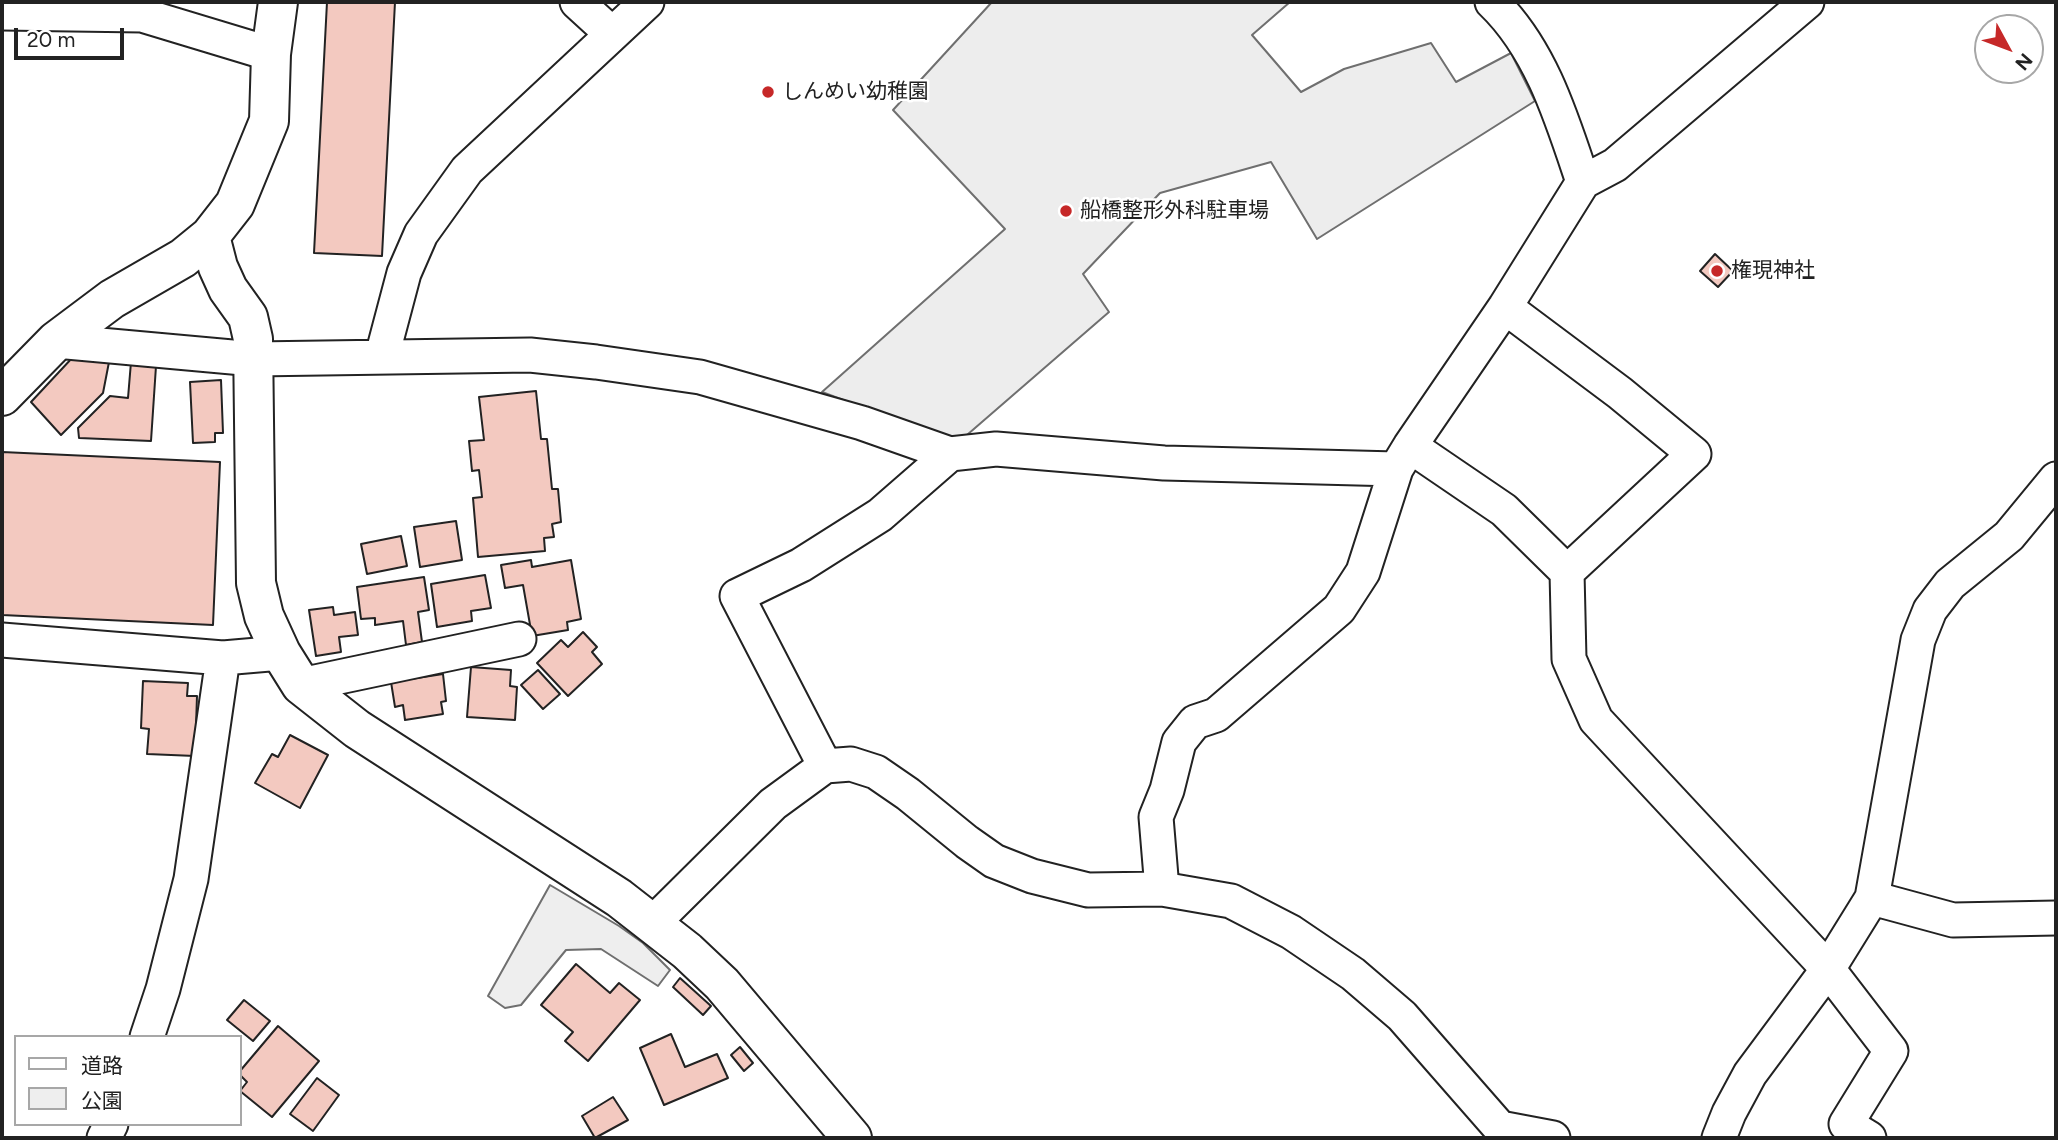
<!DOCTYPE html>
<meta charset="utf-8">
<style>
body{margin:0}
#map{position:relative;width:2058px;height:1140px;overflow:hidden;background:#fff;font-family:Figtree,"Noto Sans JP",sans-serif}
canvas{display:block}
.frame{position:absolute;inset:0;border:4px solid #222;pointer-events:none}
.legend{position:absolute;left:14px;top:1035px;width:228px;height:91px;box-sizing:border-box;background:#fff;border:2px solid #a7a7a7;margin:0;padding:9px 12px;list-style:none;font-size:21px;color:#222}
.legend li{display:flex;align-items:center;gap:14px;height:35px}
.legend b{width:35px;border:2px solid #a7a7a7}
.north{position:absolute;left:1974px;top:14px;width:70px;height:70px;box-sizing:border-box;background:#fff;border:2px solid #a7a7a7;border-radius:50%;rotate:131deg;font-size:19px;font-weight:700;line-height:28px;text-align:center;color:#222}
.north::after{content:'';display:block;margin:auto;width:24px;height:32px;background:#c62828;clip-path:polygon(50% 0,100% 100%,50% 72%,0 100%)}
.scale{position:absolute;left:14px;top:28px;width:110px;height:32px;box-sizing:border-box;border:4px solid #222;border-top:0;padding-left:9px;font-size:21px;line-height:24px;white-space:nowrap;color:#222;-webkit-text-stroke:5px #fff;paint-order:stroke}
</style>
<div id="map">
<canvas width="2058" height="1140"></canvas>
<div class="frame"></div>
<ul class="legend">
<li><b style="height:9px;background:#fff"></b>道路</li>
<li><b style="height:19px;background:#eee"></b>公園</li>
</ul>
<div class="north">N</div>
<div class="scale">20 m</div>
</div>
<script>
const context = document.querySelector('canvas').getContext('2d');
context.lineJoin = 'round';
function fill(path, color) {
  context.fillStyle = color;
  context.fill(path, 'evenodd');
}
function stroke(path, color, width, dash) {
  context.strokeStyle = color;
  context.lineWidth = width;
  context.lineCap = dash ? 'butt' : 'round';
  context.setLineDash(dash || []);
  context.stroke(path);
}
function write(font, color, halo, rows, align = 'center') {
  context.font = font + ' Figtree,"Noto Sans JP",sans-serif';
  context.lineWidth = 5;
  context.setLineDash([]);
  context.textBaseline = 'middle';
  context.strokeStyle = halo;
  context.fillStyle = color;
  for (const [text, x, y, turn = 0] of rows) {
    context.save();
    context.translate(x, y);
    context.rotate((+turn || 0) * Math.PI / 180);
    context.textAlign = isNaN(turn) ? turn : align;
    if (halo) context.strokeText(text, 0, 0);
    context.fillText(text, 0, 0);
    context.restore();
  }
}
const green = new Path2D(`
 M550 885 619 926 643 943 670 970 658 986 601 949 566 950 521 1005 505 1008 488 996Z`);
const parking = new Path2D(`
 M992 2H1290L1252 35 1301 92 1344 69 1431 43 1456 82 1511 53 1535 101 1317 239 1271 162 1160 193 1083 274 1109 312 960 441 934 434 822 392 1005 229 893 110Z`);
const building = new Path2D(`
 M327 2H395L382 256 314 253Z
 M1715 254 1733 271 1718 287 1700 271Z
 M73 357 109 362 103 393 61 435 31 402Z
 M131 362 156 366 151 441 79 438 78 428 110 396 128 398Z
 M221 380 223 433H215V442L193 443 190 382Z
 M536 391 541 439H547L552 489H558L561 522 552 524 554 537 544 538 545 551 478 557 473 498 482 497 479 470 472 471 469 441 484 440 479 397Z
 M2 452 220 462 213 625 2 615Z
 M456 521 462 560 420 567 414 527Z
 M401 536 407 566 367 574 361 544Z
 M531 560 532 567 571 560 581 619 567 622 568 630 532 636 523 585 505 588 501 565Z
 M485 575 491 608 471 611 472 621 437 627 431 584Z
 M424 577 429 610 418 612 422 642 406 645 403 621 375 625V618L361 619 357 587Z
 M333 607 334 615 355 612 358 635 339 637 341 652 316 656 309 610Z
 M583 632 597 647 592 652 602 664 568 696 537 663 561 640 568 647Z
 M471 667 511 670 510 686 517 687 515 720 467 717Z
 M538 670 560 694 543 709 521 685Z
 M443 674 446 701 441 702 443 714 405 720 403 705 395 707 391 682Z
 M143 681 188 683 187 696H197L195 756 147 754 149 729 141 728Z
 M290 735 328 755 300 808 255 783 272 754 278 757Z
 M576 964 610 993 619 983 640 1000 588 1061 565 1041 573 1032 541 1005Z
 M680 978 711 1006 703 1015 673 987Z
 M244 1000 270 1021 253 1041 227 1020Z
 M278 1026 319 1061 272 1117 240 1091 247 1082 240 1075V1071Z
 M671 1034 685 1067 717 1054 728 1078 664 1105 640 1048Z
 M740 1047 753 1063 744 1071 731 1055Z
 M317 1078 339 1095 313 1131 290 1114Z
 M613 1097 628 1120 595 1138 582 1116Z`);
const minor = new Path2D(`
 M577 2 612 34
 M1492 2C1541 49 1562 119 1583 182
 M2 13 142 15 271 54
 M1505 307 1620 393 1694 454 1567 572
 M56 341 254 359 530 355 596 362 700 377 862 423 950 454 996 449 1164 463 1396 469
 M382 356 404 273 421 234 467 170 647 2
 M1410 446 1504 510 1567 572 1569 659 1596 720 1828 969 1891 1051 1846 1124 1869 1138
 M2 640 223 658 281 653
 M301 685 519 639
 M825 766 737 596 801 565 880 515 950 454
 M1162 889 1156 817 1167 790 1179 742 1195 722 1216 715 1339 609 1363 572 1396 469 1410 446 1505 307 1583 182 1615 165 1807 2
 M1872 898 1953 920 2056 918
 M652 924 773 804 825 766 851 764 876 772 908 794 967 842 994 861 1032 876 1088 890 1162 889 1231 901 1291 932 1353 974 1402 1016 1500 1128 1553 1138
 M147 1037 163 989 191 879 223 658
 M104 1138 111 1124
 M1719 1138 1729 1113 1750 1074 1828 969 1872 898 1918 640 1930 610 1950 584 2009 536 2056 479`);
const tertiary = new Path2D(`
 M210 236 218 267 228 289 248 317 253 339 256 583 264 616 281 653 301 685 357 729 619 898 687 951 722 984 852 1138
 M2 396 56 341 112 299 183 258 210 236 235 204 269 121 271 54 278 2`);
const markers = [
 [768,92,7,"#c62828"],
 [1066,211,7,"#c62828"],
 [1717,271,7,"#c62828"]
];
const poiNames = [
 ["しんめい幼稚園",782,92],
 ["船橋整形外科駐車場",1080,211],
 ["権現神社",1731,271]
];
fill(green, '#eee');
stroke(green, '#6f6f6f', 2);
fill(parking, '#ededed');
stroke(parking, '#6f6f6f', 2);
fill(building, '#f3c9c0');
stroke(building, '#222', 2);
stroke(minor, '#222', 37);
stroke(tertiary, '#222', 42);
stroke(minor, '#fff', 33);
stroke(tertiary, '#fff', 38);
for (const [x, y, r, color] of markers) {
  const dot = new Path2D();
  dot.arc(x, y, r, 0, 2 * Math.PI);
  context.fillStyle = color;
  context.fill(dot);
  stroke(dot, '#fff', 2.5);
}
write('21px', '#222', '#fff', poiNames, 'left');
</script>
